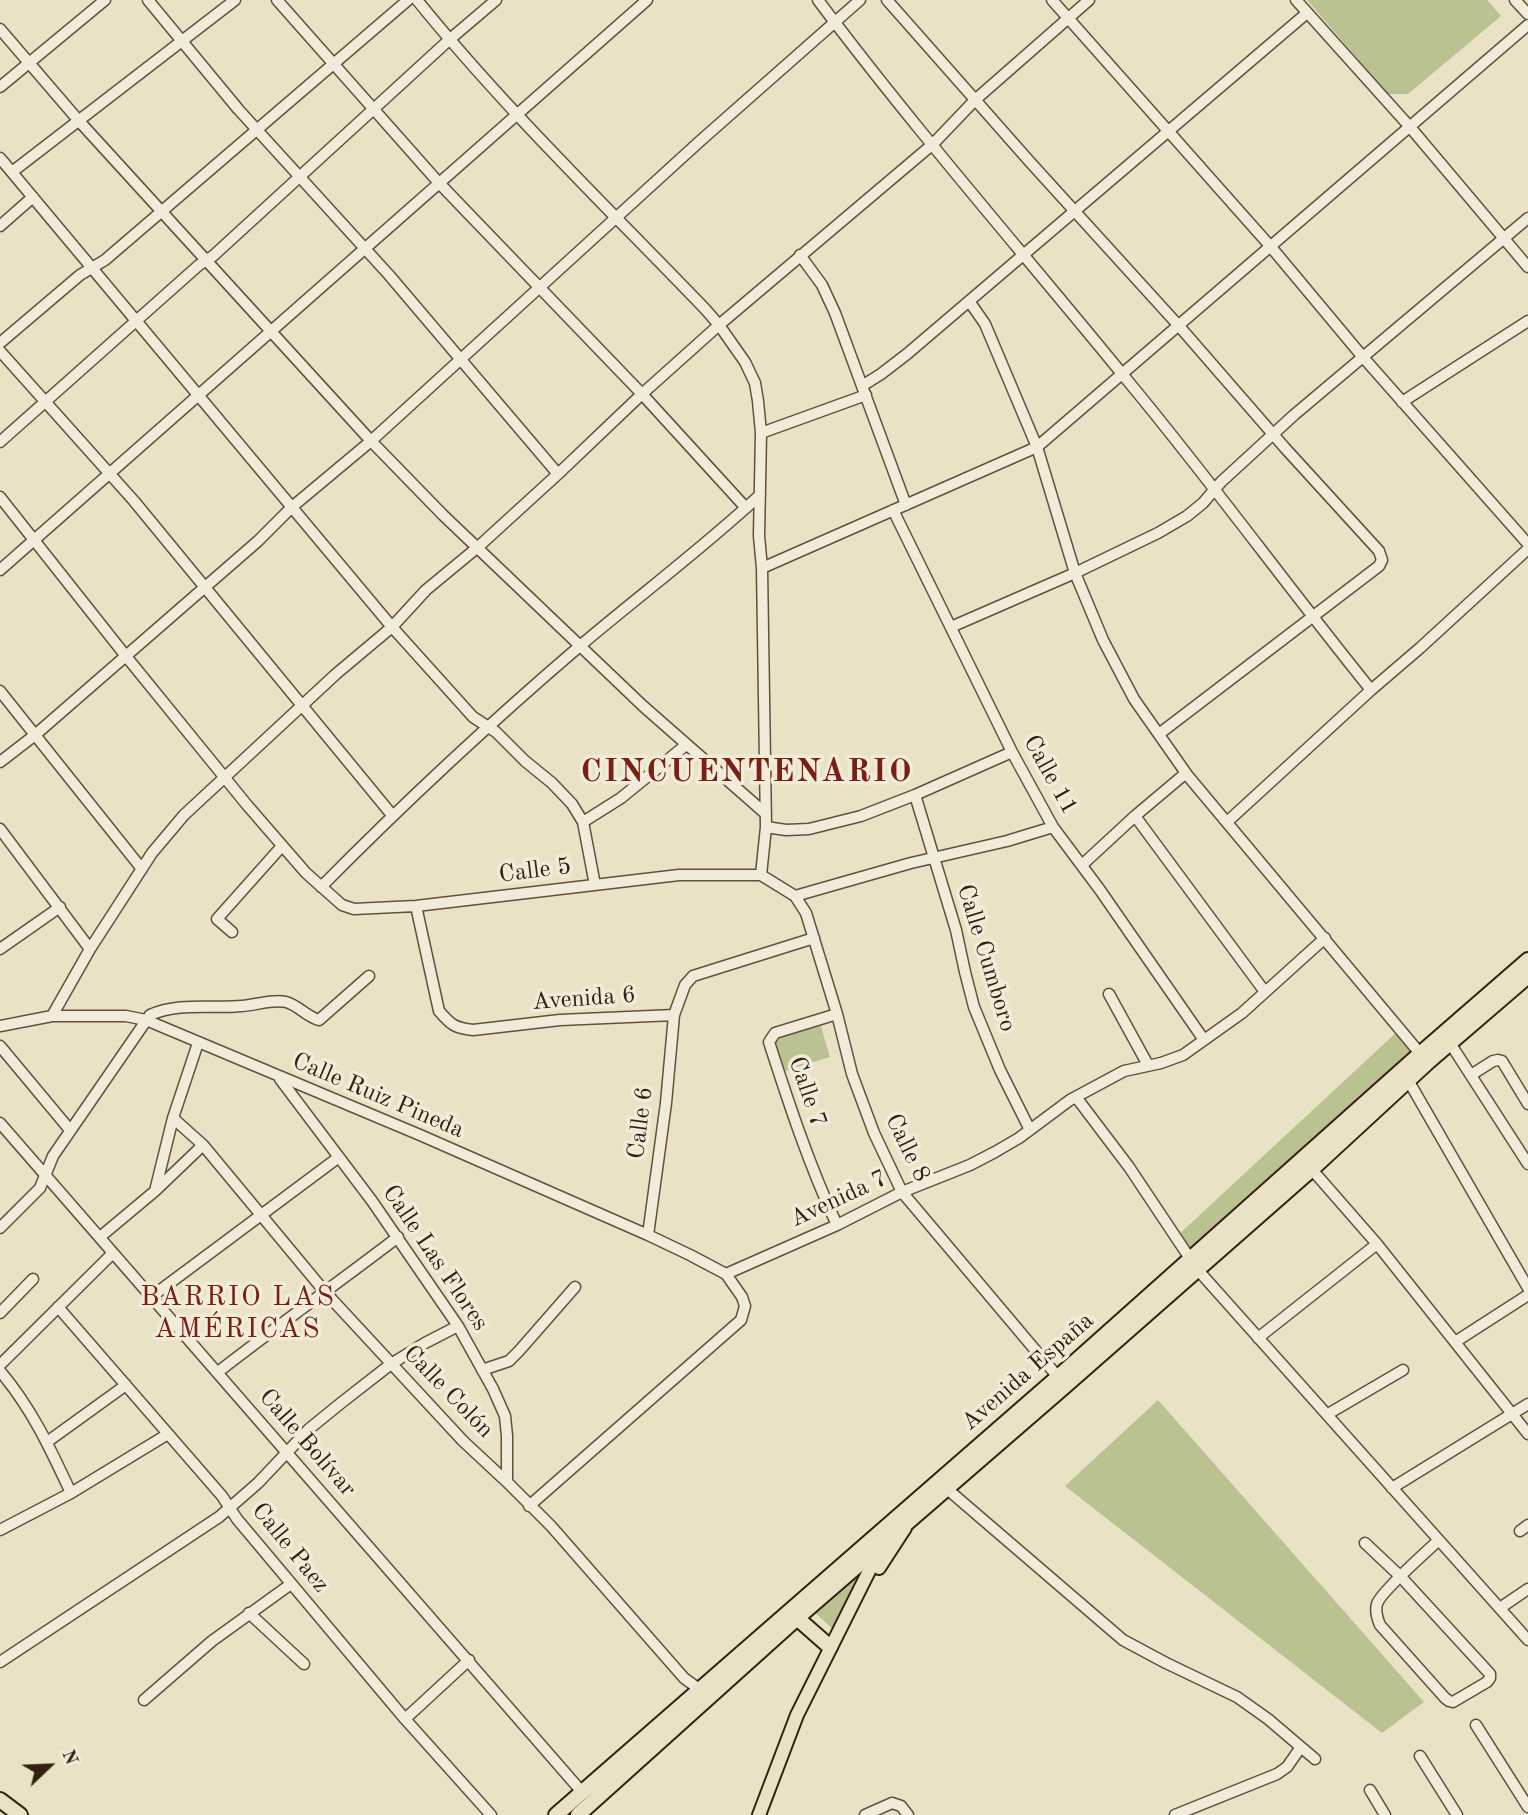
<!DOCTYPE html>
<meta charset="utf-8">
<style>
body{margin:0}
#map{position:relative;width:1528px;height:1815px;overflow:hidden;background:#eae2c5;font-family:"Old Standard TT",serif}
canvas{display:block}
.north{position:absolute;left:14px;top:1731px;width:70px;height:70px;-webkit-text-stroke:5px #f1ecd9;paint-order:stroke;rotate:67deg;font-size:19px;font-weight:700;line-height:28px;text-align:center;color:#342011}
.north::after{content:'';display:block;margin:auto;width:24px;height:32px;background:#342011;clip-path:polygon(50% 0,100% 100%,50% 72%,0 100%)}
</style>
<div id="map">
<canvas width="1528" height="1815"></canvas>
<div class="north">N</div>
</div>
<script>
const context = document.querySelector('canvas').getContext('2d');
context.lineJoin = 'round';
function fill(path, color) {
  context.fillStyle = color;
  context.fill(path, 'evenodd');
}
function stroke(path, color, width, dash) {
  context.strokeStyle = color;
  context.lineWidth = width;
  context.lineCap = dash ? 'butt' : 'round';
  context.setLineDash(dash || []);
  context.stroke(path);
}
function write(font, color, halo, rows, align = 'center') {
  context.font = font + ' "Old Standard TT",serif';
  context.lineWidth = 7;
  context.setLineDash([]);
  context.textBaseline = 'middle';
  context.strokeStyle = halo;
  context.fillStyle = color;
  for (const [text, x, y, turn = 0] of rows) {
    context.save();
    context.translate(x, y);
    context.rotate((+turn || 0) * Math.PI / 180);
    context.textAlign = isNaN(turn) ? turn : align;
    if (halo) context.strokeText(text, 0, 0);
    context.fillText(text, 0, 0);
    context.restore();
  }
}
const green = new Path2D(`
 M1307 0H1487L1501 16 1408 94H1388Z
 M820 1023 830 1057 781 1072 771 1038Z
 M1400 1029 1420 1054 1190 1258 1176 1237Z
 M1158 1400 1424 1702 1382 1733 1065 1486Z
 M867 1565 836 1632 813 1611Z`);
const minor = new Path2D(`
 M148 0 238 109 389 275 558 474
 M277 0 439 183 642 394 746 508
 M417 0C506 110 608 208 706 310L719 325 745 362 755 383 758 401 761 433 759 536 762 568 766 827 761 875
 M818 0C917 132 1027 257 1132 386 1214 485 1290 590 1371 690
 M887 0 1030 162 1179 326 1285 448 1379 551 1382 560 1379 566 1159 734
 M1052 0 1271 247 1362 356 1528 544
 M1296 0 1410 127 1528 267
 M1515 0 1528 14
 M0 29 79 121 371 441 443 515 643 706 766 814
 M0 87 105 0
 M0 158 392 627 473 717 496 732 525 761 552 783 572 804 583 822 595 885
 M12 172 235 0
 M0 226 33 197
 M800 255 822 285 835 313 906 505
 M969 301 985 324 1037 447 1075 573 1103 640 1134 699 1188 776 1423 1057
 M0 343 80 275 105 260 408 0
 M0 351 134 501 392 815
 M862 386 881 374 907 354 1307 13
 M1402 402 1528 321
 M761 433 866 395
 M0 442 199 265 213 256 449 40 496 0
 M0 497 125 655 247 805 306 873 342 905 354 909 416 906 679 875H761
 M893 510 1012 752 1053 827 1100 890 1204 1040
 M762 568 1037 447 1528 25
 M0 570 647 0
 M951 627 1075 573 1158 533 1187 516 1203 503 1221 482 1294 415 1528 218
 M0 691 142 869
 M0 762 35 735 258 541 292 507 371 441 699 142 860 0
 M915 795 956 930 965 972 974 1007 1000 1070 1030 1130
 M1135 816 1265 992
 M583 822 621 798 686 745
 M1227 822 1371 690 1420 648 1528 549
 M766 827 786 830 809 829 861 816 915 795 1012 752
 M0 829 90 949
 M1082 865 1135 816 1186 773
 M761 875 795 896 911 863 1007 841 1053 827
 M321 887C404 803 491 722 581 645 640 595 703 548 760 495
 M795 896 806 913 837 1014 852 1074 874 1133 902 1192 1058 1377
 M416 906 439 1011C451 1025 455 1028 473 1030L560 1020 674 1015 685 985 693 976 814 938
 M232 932 217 919 282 846
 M0 949 60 907
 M1109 994 1148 1065
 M837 1014 775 1033 769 1042C789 1104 809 1165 837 1225
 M52 1016 90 949 152 853 184 815 336 674 392 627 426 590 478 547 558 474 642 394 719 325 933 144 975 100 1089 0
 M0 1026 52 1016H126L146 1020 420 1135 648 1235 690 1255 726 1274 742 1297 745 1306 741 1320 529 1506
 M1450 1043 1528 1164
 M0 1046 70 1130
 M1471 1075 1493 1061 1498 1060 1502 1061 1528 1104
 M280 1079 372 1201 458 1326 493 1389 505 1416 507 1436V1482
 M1408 1080 1528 1288
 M1076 1097 1129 1167 1197 1269 1528 1640
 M173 1118 203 1145 325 1292 463 1441 507 1482 551 1526 684 1678 699 1689
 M0 1123 582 1792
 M1308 1165 1377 1244 1528 1434
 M155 1191 173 1118 198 1043
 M0 1228 40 1188 53 1156 150 1015C180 1002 211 1009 242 1006 256 1005 273 999 286 1002 298 1005 307 1017 319 1020L369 976
 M648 1235 666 1103 674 1015
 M100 1237 155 1191 203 1145
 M726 1274 837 1225 902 1192 970 1165 995 1152 1019 1138 1070 1100 1124 1071 1161 1063 1183 1055 1242 1013 1325 938
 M151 1297 339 1157
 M58 1307 222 1496 237 1519 405 1719 491 1815
 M0 1313 33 1279
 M1258 1338 1377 1244
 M1455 1342 1528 1295
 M0 1365 113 1253
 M482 1370 509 1361 519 1351 575 1287
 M0 1371C32 1409 50 1448 71 1493
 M218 1372C277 1326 338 1283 398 1237
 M1328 1414 1403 1370
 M47 1442 126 1385
 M946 1488 1123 1640 1166 1663 1237 1697 1268 1719 1315 1759
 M1392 1488 1528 1404
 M0 1530 71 1493 168 1434
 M1520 1531 1528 1525
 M1365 1543 1401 1577 1490 1674V1678L1487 1682 1453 1702 1449 1701 1445 1698 1380 1625C1377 1618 1375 1611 1377 1604 1380 1593 1428 1550 1439 1540
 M1500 1608 1528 1589
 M249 1613 304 1664
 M0 1662 219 1517 258 1483 309 1429 341 1403 391 1364 425 1343 458 1326
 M144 1700 212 1641 291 1584
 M405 1719 469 1660
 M1476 1725 1528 1807
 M1420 1756 1457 1815
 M1370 1790 1385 1815
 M865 1815 892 1803 901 1806 908 1815
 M1175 1815 1277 1774 1287 1767 1301 1747`);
const major = new Path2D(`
 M879 1568 905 1528
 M759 1815 797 1715 882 1545`);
const highway = new Path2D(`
 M797 1618 830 1647
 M0 1800 20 1815
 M556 1815 1058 1377 1420 1054 1528 960
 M578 1815 797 1618 1065 1386 1312 1169 1428 1062 1528 976`);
const streetNames = [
 ["Calle 11",1050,775,61],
 ["Calle 5",535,871,-7],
 ["Calle Cumboro",986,958,73],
 ["Avenida 6",584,999,-4],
 ["Calle 7",807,1092,71],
 ["Calle Ruiz Pineda",378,1096,23],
 ["Calle 6",641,1123,-83],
 ["Calle 8",907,1148,64],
 ["Avenida 7",839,1199,-25],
 ["Calle Las Flores",435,1258,56],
 ["Avenida España",1028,1372,-41],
 ["Calle Colón",448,1392,46],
 ["Calle Bolívar",307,1443,49],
 ["Calle Paez",290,1548,51]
];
const quarterNames = [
 ["BARRIO LAS",238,1298],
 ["AMÉRICAS",238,1330]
];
const districtNames = [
 ["CINCUENTENARIO",747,773]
];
fill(green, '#bac292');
stroke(minor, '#62503e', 13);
stroke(major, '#342011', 16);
stroke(highway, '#342011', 18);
stroke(minor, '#f1ecd9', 10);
stroke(major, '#eae2c5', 12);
stroke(highway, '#eae2c5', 14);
write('24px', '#342011', '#f1ecd9', streetNames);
context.letterSpacing = '2px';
write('28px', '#7a1f14', '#f1ecd9', quarterNames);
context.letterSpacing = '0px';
context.letterSpacing = '2px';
write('bold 32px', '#7a1f14', '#f1ecd9', districtNames);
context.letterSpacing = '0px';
</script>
